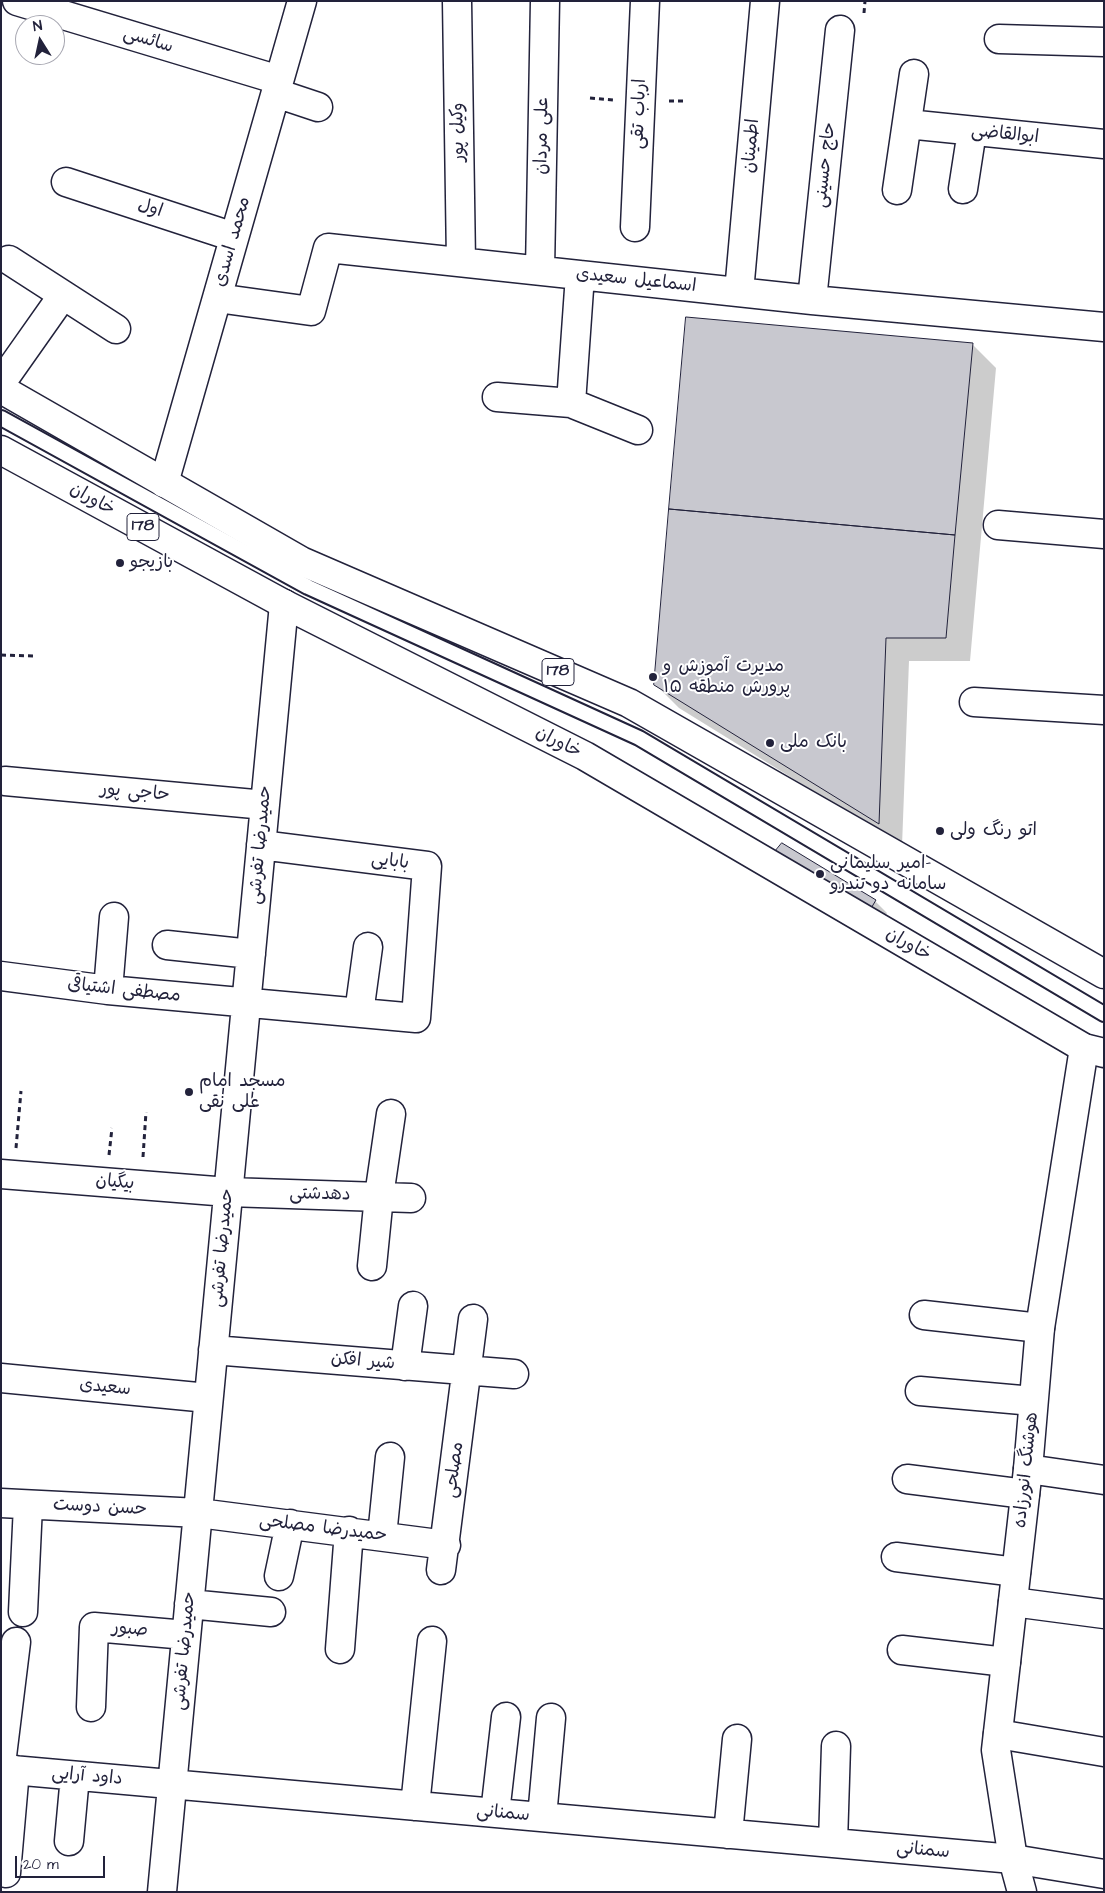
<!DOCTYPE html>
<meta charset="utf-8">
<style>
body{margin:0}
#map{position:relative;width:1105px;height:1893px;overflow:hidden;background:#fff;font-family:"Architects Daughter",sans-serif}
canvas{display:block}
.frame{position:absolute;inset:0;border:2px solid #22223b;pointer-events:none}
.north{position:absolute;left:15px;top:15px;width:50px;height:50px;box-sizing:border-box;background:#fff;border:1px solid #a7a7b1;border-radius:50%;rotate:350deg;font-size:14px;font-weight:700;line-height:20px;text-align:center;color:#22223b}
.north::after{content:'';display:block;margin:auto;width:18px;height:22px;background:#22223b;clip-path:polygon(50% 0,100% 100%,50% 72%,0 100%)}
.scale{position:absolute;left:15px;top:1856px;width:90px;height:22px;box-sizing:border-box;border:2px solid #22223b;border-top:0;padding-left:6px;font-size:15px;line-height:18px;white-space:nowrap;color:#22223b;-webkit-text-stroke:4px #fff;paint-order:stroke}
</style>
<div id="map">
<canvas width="1105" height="1893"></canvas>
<div class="frame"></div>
<div class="north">N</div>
<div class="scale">20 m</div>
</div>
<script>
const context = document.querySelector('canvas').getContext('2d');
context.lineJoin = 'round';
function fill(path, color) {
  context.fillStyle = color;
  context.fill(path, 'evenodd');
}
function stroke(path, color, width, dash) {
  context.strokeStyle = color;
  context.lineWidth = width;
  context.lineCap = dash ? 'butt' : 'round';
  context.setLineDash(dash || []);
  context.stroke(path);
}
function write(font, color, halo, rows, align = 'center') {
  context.font = font + ' "Architects Daughter","Playpen Sans Arabic",sans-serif';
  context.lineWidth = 4;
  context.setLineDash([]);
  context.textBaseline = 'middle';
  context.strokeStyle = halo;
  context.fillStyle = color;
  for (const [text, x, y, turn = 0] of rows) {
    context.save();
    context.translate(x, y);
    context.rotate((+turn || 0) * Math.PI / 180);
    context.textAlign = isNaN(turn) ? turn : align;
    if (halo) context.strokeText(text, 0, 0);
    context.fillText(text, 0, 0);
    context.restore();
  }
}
const shadow = new Path2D(`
 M972 344 996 368 970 661H909L902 846 679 708 655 684Z
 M787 866 875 901 887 913 882 922Z`);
const building = new Path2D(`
 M686 317 973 343 955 535 669 509Z
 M669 509 955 535 946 638H886L879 824 654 685Z
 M782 843 876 900 870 910 773 854Z`);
const path = new Path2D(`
 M864 13 865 1
 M590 98 613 100
 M669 101H683
 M1 655 33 656
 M16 1148 21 1091
 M109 1155 112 1128
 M143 1157 146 1112`);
const service = new Path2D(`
 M1 418 308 587 639 738 1104 1014`);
const minor = new Path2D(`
 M17 1 279 80
 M457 1 461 262
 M999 39 1104 42
 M276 93 318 107
 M907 124 1104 144
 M66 182 234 237
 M963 189 972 131
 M897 190 914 74
 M635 227 645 1
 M9 260 116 329
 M540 270 545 1
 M739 292 765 1
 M217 298 311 311 328 248 812 300 1104 327
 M812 300 840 30
 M1 383 63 295
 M497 397 571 403 638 430
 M571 403 580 275
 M164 483 302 1
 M998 525 1104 534
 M974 702 1104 710
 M5 781 265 805
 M167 945 251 954
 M1 976 108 990 416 1018 427 866 261 845
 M108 990 114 917
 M359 1013 368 947
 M1 1174 228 1192 411 1198
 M372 1266 379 1196 391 1114
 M924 1315 1040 1328
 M213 1350 514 1374
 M405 1366 413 1306
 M1 1378 208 1398
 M920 1391 1033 1401
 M1028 1469 1104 1480
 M907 1479 1025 1494
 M1 1503 199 1513 446 1545
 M382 1536 390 1457
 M896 1557 1016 1572
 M441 1570 473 1319
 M279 1576 290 1524
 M1013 1602 1104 1614
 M189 1604 271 1612
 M23 1612 28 1505
 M340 1649 349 1531
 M902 1650 1006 1662
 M91 1707 94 1627 186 1635
 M998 1734 1104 1752
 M1 1764 16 1642
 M1 1769 1013 1859 1104 1874
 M415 1806 432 1641
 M495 1813 506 1717
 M542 1817 551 1718
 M728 1834 737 1739
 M69 1841 75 1776
 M833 1843 836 1746
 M6 1873 15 1770
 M162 1892 284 604`);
const secondary = new Path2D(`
 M1022 1892 1013 1859 996 1750 1028 1469 1040 1328 1084 1048`);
const primary = new Path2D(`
 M1 389 301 561 629 703 1104 974
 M1 450 284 604 585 756 1084 1048 1104 1053`);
const markers = [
 [120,563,5,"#22223b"],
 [653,677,5,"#22223b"],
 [770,743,5,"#22223b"],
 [940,831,5,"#22223b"],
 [820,874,5,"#22223b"],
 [189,1092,5,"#22223b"]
];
const shields = [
 [143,527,32],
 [558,672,32]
];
const shieldNames = [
 ["178",143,527],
 ["178",558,672]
];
const streetNames = [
 ["سائسی",148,41,17],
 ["ارباب تقی",640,114,-88],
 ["وکیل پور",459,132,-91],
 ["ابوالقاضی",1005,135,6],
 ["علی مردان",543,136,-89],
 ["اطمینان",752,146,-85],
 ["حاج حسینی",826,165,-84],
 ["اول",150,209,18],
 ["محمد اسدی",233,242,-74],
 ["اسماعیل سعیدی",636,281,6],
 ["خاوران",92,500,29],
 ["خاوران",558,743,27],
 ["حاجی پور",135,793,5],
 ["حمیدرضا تفرشی",261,845,-85],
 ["بابایی",390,862,7],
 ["خاوران",908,945,30],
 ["مصطفی اشتیاقی",124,991,6],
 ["بیگیان",115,1183,5],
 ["دهدشتی",320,1195,1],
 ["حمیدرضا تفرشی",223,1248,-85],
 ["شیر افکن",363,1362,5],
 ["سعیدی",105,1388,6],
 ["مصلحی",455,1470,-83],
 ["هوشنگ انورزاده",1027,1470,-84],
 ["حسن دوست",100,1508,3],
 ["حمیدرضا مصلحی",323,1529,7],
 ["صبور",130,1630,5],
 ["حمیدرضا تفرشی",185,1651,-85],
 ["داود آرایی",87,1777,5],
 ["سمنانی",503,1814,5],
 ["سمنانی",923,1851,5]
];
const poiNames = [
 ["بازیجو",130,563],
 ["مدیرت آموزش و",663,667],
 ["پرورش منطقه ۱۵",663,688],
 ["بانک ملی",780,743],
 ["اتو رنگ ولی",950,831],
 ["امیر سلیمانی-",830,864],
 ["سامانه دو تندرو",830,885],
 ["مسجد امام",199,1082],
 ["علی نقی",199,1103]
];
fill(shadow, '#0003');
fill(building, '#c8c8cf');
stroke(building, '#22223b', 1);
stroke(service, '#22223b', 18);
stroke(minor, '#22223b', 31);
stroke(secondary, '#22223b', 31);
stroke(primary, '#22223b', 31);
stroke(path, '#22223b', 3, [5, 4]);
stroke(service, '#fff', 14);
stroke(minor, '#fff', 28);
stroke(secondary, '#fff', 28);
stroke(primary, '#fff', 28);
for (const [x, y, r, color] of markers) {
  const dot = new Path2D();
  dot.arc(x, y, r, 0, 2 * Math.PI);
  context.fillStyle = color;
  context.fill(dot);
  stroke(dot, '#fff', 2);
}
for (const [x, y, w] of shields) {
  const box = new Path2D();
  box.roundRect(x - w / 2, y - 13.5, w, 27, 4);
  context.fillStyle = '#fff';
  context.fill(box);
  stroke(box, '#22223b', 1);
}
write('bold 16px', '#22223b', null, shieldNames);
write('18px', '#22223b', '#fff', streetNames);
write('18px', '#22223b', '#fff', poiNames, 'left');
</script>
